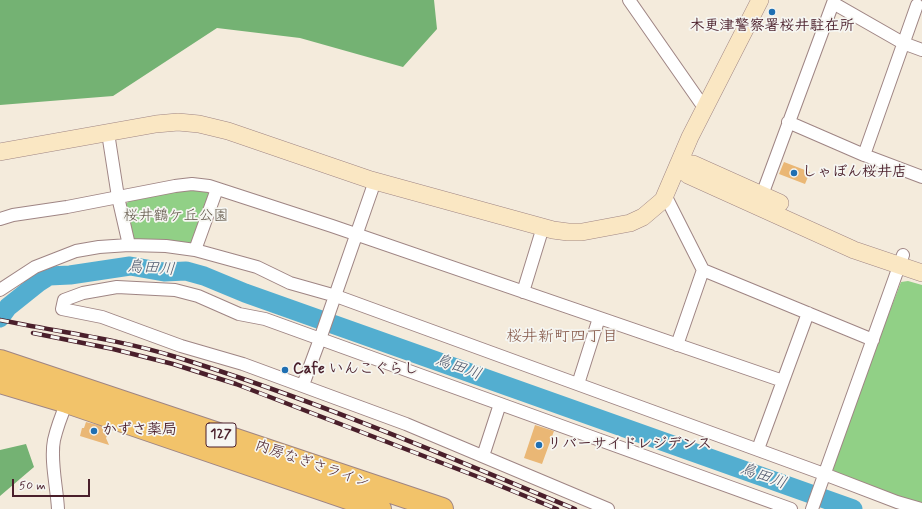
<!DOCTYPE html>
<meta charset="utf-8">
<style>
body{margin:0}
#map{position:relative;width:922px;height:509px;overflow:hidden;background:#f4ebdc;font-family:Mynerve,sans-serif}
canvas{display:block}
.scale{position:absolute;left:12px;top:479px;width:78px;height:18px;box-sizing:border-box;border:2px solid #4a1f2b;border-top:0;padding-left:5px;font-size:12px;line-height:14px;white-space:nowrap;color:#4a1f2b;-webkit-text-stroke:3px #f6f6f2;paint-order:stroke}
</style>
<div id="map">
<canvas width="922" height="509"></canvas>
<div class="scale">50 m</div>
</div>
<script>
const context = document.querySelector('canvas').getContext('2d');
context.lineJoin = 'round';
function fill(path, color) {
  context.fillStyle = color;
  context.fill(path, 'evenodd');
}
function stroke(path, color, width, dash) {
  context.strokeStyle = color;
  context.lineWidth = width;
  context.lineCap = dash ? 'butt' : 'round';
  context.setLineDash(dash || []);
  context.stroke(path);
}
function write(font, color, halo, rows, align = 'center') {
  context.font = font + ' Mynerve,"Klee One",sans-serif';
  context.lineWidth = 3.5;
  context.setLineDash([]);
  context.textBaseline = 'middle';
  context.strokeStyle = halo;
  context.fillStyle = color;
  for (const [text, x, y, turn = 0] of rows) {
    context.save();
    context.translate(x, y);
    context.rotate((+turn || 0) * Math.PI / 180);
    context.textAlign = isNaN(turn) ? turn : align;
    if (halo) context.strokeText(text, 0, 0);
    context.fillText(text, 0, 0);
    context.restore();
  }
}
const green = new Path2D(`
 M191 187 213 192 195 244 134 242 124 205 135 197Z
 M908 281 922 285V506L897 499 834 471 832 468 877 344 901 282Z`);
const forest = new Path2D(`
 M0 0H434L437 29 403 67 300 38 217 28 113 96 0 105Z
 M26 444 34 467 0 496V450Z`);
const river = new Path2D(`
 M0 318 8 307 38 283 49 276 70 275 130 266 164 272 186 271 204 276 245 293 853 509`);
const building = new Path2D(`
 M784 162 810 172 805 184 779 174Z
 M86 422 106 427 108 434 106 438 109 445 80 436 82 428H84Z
 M535 425 554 431 542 464 524 458Z`);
const street = new Path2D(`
 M629 0 705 109
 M788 122 864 155 922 177
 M108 133 118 197 129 245
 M864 155 917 5
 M665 195 703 270 873 340
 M762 195 833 3 903 43 922 50
 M0 219 13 215 67 207 175 186 192 184 209 186 332 226 783 381
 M195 250 217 189
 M0 290 35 267 76 251 99 247 129 245 166 246 195 250 257 267 290 283 336 296 824 474 897 502 921 509
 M523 292 543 227
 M677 345 703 270
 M578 384 599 318
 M303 385 320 339 375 181
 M758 449 808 313
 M483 456 500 404
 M58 509C57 488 50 460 54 440 57 427 62 414 67 402
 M608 509 406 424 243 364 181 346 102 317 62 309 64 300 83 293 117 287 175 290 198 296 239 314 265 319 791 509
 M812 509 903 255`);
const secondary = new Path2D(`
 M0 152 156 124 178 122 199 124 228 131 371 180 553 230 568 232H582L630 223 643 217 663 200 690 137 760 0
 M678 165 688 175 854 250 922 273
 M678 165 693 164 780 203`);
const highway = new Path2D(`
 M0 361 442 509
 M0 382 67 402 380 509`);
const rail = new Path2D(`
 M0 320C58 332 119 339 176 357 312 399 444 455 575 509
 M33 333 113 349 173 364 236 384 481 478 557 509`);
const markers = [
 [772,12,4,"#1f6fb2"],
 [794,173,4,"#1f6fb2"],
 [285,370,4,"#1f6fb2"],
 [94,431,4,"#1f6fb2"],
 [539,445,4,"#1f6fb2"]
];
const shields = [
 [221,435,30]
];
const shieldNames = [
 ["127",221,435]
];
const poiNames = [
 ["木更津警察署桜井駐在所",772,27,"center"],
 ["しゃぼん桜井店",802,173],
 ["Cafe いんこぐらし",293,370],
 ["かずさ薬局",102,431],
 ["リバーサイドレジデンス",547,445]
];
const parkNames = [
 ["桜井鶴ケ丘公園",176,217]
];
const streetNames = [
 ["内房なぎさライン",312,465,19]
];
const waterNames = [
 ["鳥田川",151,269,4],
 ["鳥田川",458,368,20],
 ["鳥田川",763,477,20]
];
const neighbourhoodNames = [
 ["桜井新町四丁目",562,338]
];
fill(green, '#91d086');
fill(forest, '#74b273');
stroke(river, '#53aed0', 19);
fill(building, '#eab775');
stroke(street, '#9f8584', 14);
stroke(secondary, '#9f8584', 18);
stroke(highway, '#9f8584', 24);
stroke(street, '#fff', 12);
stroke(secondary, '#fae7c3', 17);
stroke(highway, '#f2c36a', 22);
stroke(rail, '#4a1f2b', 4.5);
stroke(rail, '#f6f6f2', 3, [9]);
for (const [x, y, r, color] of markers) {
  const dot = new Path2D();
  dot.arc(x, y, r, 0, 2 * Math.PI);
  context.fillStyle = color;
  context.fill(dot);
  stroke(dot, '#f6f6f2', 1.5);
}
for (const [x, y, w] of shields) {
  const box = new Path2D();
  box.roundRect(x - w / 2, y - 12, w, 24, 3);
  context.fillStyle = '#f6f6f2';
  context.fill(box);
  stroke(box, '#4a1f2b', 1);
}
write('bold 14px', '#4a1f2b', null, shieldNames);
write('bold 15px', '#4a1f2b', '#f6f6f2', poiNames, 'left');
write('15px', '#5f5446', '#f6f6f2', parkNames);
write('15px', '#4a1f2b', '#f6f6f2', streetNames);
write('italic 16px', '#4e586d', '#f6f6f2', waterNames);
write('16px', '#825445', '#f6f6f2', neighbourhoodNames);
</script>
